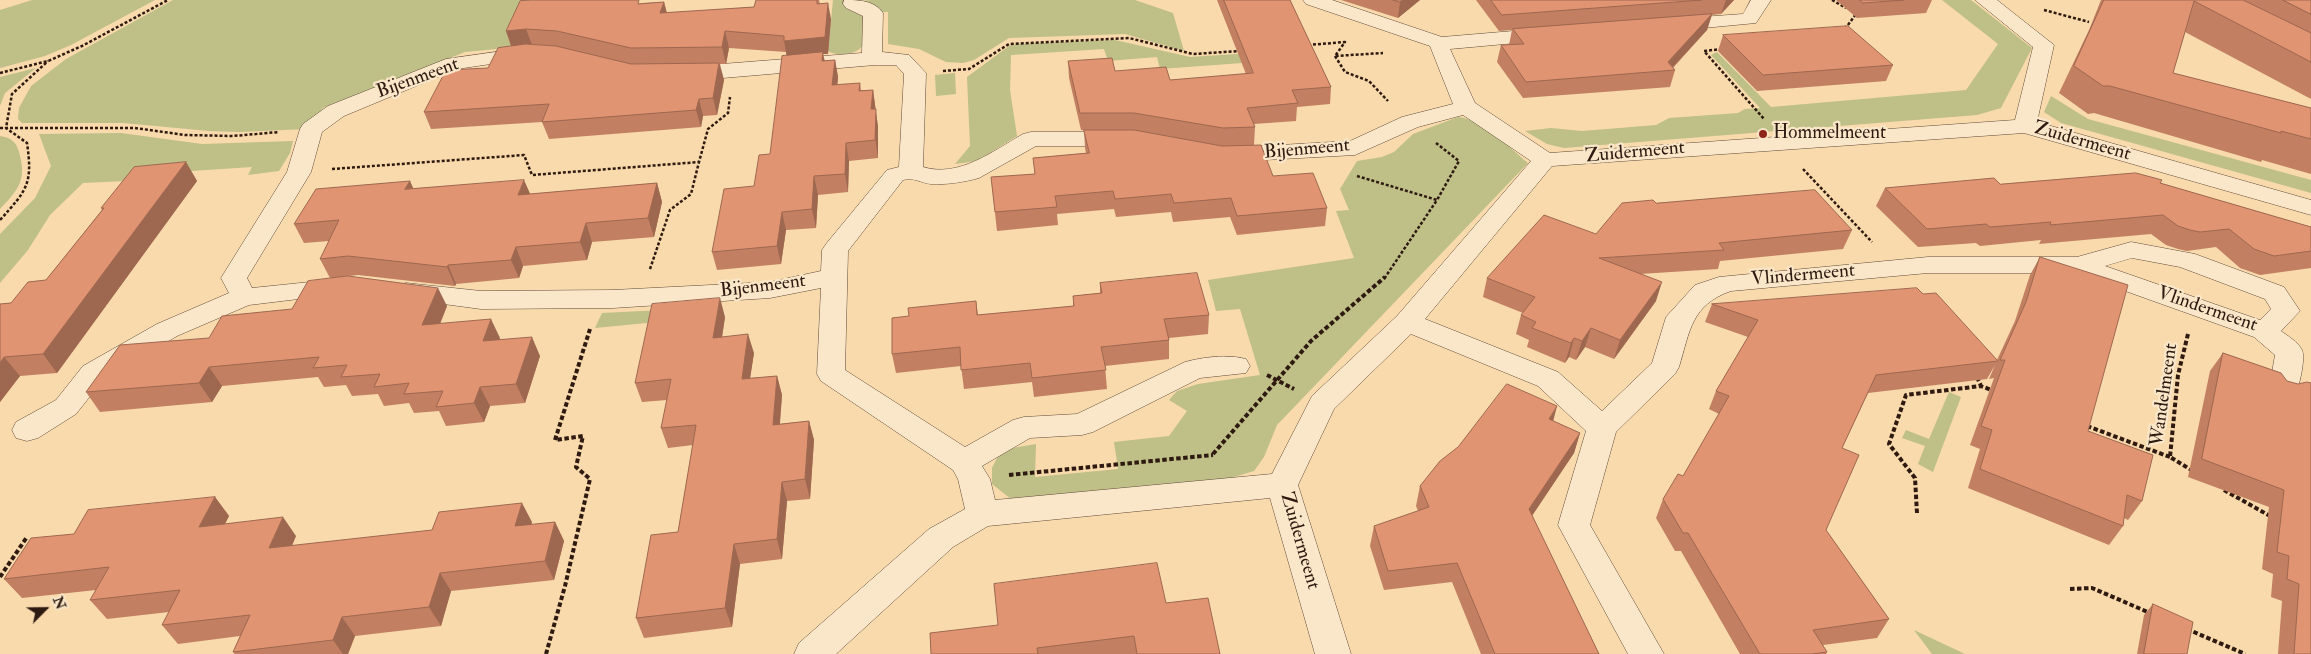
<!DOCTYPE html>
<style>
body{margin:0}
#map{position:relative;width:2311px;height:654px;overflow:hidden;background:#f8daac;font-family:"IM FELL Double Pica",serif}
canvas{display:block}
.north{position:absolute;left:20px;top:584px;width:50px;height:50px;-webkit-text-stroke:4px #fae7c9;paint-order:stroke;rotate:67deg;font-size:14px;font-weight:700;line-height:20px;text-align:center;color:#2e1a11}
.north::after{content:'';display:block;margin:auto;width:18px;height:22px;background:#2e1a11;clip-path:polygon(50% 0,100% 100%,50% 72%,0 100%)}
</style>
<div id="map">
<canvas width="2311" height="654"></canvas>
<div class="north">N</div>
</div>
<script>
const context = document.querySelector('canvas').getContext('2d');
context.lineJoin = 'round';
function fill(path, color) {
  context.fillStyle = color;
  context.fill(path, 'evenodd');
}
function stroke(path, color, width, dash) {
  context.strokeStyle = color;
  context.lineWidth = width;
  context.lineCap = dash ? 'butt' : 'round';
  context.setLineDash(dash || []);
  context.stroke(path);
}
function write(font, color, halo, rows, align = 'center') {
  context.font = font + ' "IM FELL Double Pica",serif';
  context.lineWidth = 4.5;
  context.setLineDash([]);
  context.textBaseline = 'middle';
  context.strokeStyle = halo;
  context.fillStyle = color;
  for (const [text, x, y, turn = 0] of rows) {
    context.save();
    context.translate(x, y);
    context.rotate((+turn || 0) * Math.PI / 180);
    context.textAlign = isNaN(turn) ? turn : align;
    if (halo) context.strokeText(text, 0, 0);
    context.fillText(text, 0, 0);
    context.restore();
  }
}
const green = new Path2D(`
 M32 0H155L71 45 45 56 0 68V10Z
 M173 0H543L527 46 465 52 323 108 306 129 240 132 209 131 123 123H22L18 119 19 108 31 86 66 59Z
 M833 0H847L846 8 865 17C864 25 866 35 864 42 861 55 838 57 828 51Z
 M870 0H1135L1173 13 1184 51 1125 34 1009 38 974 60 963 63 946 62 919 49 888 44V12H881L862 1Z
 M1942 0H1971L2032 48 2001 108 1977 115 1564 148 1547 144 1525 131 1551 128 1582 131 1656 125 1669 118 1738 113 1745 109 1760 108 1711 55 1717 52 1771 107 1966 90 1998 44Z
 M1115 40 1190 57 1252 53 1256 62 1160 69 1157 57 1108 61 1104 49 1011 55 1010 90 1017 136 977 161 955 164 970 146 967 77 1009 46 1017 44Z
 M36 68 5 93 0 106V77Z
 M955 73 956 94 936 96 935 75Z
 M2051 96 2088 119 2311 180V193L2061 123 2044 112Z
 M1458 117C1485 120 1508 147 1528 163L1277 425 1264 457 1254 471 1224 480 1016 503 992 484V468L1001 450 1036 444 1035 477 1118 469 1114 442 1169 436 1187 411 1169 400 1177 391 1198 384 1260 375 1240 309 1216 311 1208 280 1354 258 1336 211 1349 210 1340 189 1357 161 1382 157 1394 152 1413 134Z
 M121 133 202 144 293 141 290 153 279 171 248 175 252 167 176 172 148 180 83 183 50 215 28 250 0 283V234L35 198 51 166 39 134Z
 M0 136C11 138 16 141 19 152 27 180 19 189 0 209Z
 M662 310 657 322 595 328 602 313Z
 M1949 392 1961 397 1933 472 1918 464 1925 446 1902 438 1906 430 1929 439Z
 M1914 630 1965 654H1932Z`);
const pathFar1 = new Path2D(`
 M1832 0 1846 8
 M2044 10 2089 22
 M1845 29 1856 14
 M1308 45 1345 42 1335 56 1383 53
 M1722 49 1704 51 1764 119
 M1335 56 1345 72 1369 81 1388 101
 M943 71 969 69 1009 44 1129 38 1193 54 1240 51
 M0 73 48 61 82 46 168 0
 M0 128H135L185 135 233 136 279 132
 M1436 143 1459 161 1437 200
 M332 169 524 155 532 175 699 162 708 129 728 113 730 97
 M1803 169 1872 242
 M1357 176 1437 200 1384 279
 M0 220C27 190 33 184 27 143L6 128 12 94 48 61
 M650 269 670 210 691 194 699 162`);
const path = new Path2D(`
 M2188 334 2178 375 2170 457 2193 471
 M1267 375 1294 389
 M1977 377 1981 386
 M2087 426 2170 457
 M1213 454 1311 341 1385 277
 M1009 475 1213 455
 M2224 490 2270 516
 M1917 513 1915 478 1889 444 1906 395 1981 386 1994 391
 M0 577 27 537
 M2070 589 2092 588 2150 613
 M2187 629 2245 654
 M546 654 565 586 590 479 576 467 583 436 555 440 590 329`);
const minor = new Path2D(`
 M844 0C858 0 874 0 883 13L882 52 909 55 926 73 923 167C959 178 993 151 1023 134L1031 132H1121L1129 134 1132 139 1129 144 1121 146H1036L979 178C965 182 946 185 931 184 921 183 914 177 903 180L848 251 845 370 965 447 1013 420 1024 417 1077 414 1185 362C1203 357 1228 354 1246 359L1250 366 1246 373 1200 378 1093 432 1082 435 1030 438 982 466 990 479 995 500 1272 474 1312 396 1397 316 1531 161 1463 115 1418 127 1355 155 1227 162 1219 160 1215 155 1219 150 1227 148 1350 141 1402 117 1453 104 1430 46 1306 4 1303 0H1332L1442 37 1549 28 1556 30 1559 34 1556 38 1549 40 1450 49 1475 103 1550 153 2015 120 2033 47 1975 0H1997L2054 45 2037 122 2311 200V215L2024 133 1552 166 1425 319 1558 372 1602 411 1652 363 1666 317 1695 285 1719 277 1928 257H2077L2131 242 2195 254 2284 287 2300 311 2281 331C2288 336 2298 342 2302 350 2306 358 2299 389 2294 397L2284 400 2274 397 2269 390 2275 355 2254 337 2075 273H1928L1731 291C1691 305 1690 331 1679 367L1675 374 1616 432 1590 525 1664 654H1628L1558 525 1586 431 1538 386 1411 334 1334 409 1298 485 1351 654H1315L1270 498 988 526 953 547 836 654H794L799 643 929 529 965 509 958 479 953 470 821 381 817 374 821 288 770 298 613 308 481 309 406 299 397 297 393 291 397 285 406 283 481 291 613 290 770 282 821 271 822 250 826 244 887 170 899 167 904 74 896 65H875L711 79H684L676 78 673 73 676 68 684 67 862 53 863 16 846 8 843 4ZM2132 258 2180 267 2265 299 2271 309 2260 320 2105 266Z
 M1751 0H1771L1756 23 1672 31 1665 29 1662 25 1665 21 1672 19 1743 14Z
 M531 47 538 49 541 53 538 57 457 69 344 116 322 132 311 172 247 278 252 288 339 279 348 281 352 287 348 293 249 305 177 336 103 380 76 414 38 438 27 441 16 438 12 430 16 422 56 400 83 366 157 324 229 293 221 278 287 172 300 129 303 124 328 106 446 59Z`);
const wall = new Path2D(`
 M756 0H819L820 4 831 19 828 54H823L825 61 835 60 838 77 837 85 860 83 861 90H873L878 127V158L849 161 848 192 818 195 816 228 786 230 781 264 717 270 712 252 754 186 770 154 787 56 786 52 729 48 726 64H720L724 80 717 115 703 116 701 127 549 139 542 122 431 129 424 112 488 68 511 46 506 31 642 3 664 2 667 13 754 7Z
 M1217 0H1290L1331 87 1330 104 1297 107 1296 121 1254 124 1255 127 1254 145 1273 176 1327 208 1325 226 1237 235 1230 217 1173 222 1171 212 1116 217 1114 209 1057 214 1058 225 997 231 991 177 1035 174 1033 158 1086 153 1085 148 1084 130H1081L1069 78 1068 61 1115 71 1170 80 1246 74Z
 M1341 0H1420L1398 18Z
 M1476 0H1734L1721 14 1712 15 1707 30 1673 68 1675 70 1670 87 1523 98 1497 62 1501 45H1509L1512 30 1499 31Z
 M1836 0H1932L1926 13 1857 18Z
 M2101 0H2311V99L2185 32 2173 73 2311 108V174L2262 160 2261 162 2094 113 2088 114 2059 93 2089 30Z
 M1723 35 1893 65 1886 81 1757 91 1718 51Z
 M186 162 197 181 57 373 20 376 0 402V304L11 303 46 280 102 210 101 208Z
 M410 181 413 188 530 194 657 183 662 202 654 237 592 242 587 260 523 266 519 278 456 284 455 286 358 275 330 278 320 259 329 241 304 243 294 224Z
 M2160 183 2311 227V268L2260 275 2240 268 2216 247 2187 251 2178 249 2166 245 2151 234 2039 244 2041 240 1980 246 1976 243 1918 247 1876 206 1885 188 2000 184Z
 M1656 203 1852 230 1843 249 1720 261 1718 269 1640 274 1656 301 1614 359 1585 347 1576 360 1569 357 1565 363 1527 347 1529 340 1516 334 1521 315 1523 313 1483 297 1487 278 1596 234Z
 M2040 257 2088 431 2142 501 2128 520 2124 518 2123 526 2109 545 1968 488 1980 449 1970 445 1994 378 1989 379 1995 365 1987 379 1868 393 1842 448 1826 530 1889 619 1877 638 1823 645 1827 652 1826 654H1740L1681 551H1675L1656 518 1663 499 1683 476 1719 414 1709 409 1716 391 1748 337 1705 322 1712 304 1923 294 1997 360 2015 321 2030 275Z
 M1100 283 1209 315 1208 334 1169 338V359L1105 366 1107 389 1034 397 1032 382 964 389 961 366 896 373 892 354 909 316 976 301 978 315 1073 306V296L1100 293Z
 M447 306 440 324 500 338 499 340 540 356 525 403 490 406 484 422 446 426 439 411 414 413 409 403 384 406 378 394 352 396 346 385 324 387 318 377 222 386 212 402 100 412 86 392 209 338Z
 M725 317 722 337 754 353 750 378 777 376 782 395 780 424 809 421 814 440 810 499 787 501 782 559 740 564 732 627 644 638 636 618 678 532 693 445 668 448 661 428 667 400 642 402 635 383Z
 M2223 353 2281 373 2311 654H2278L2282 601 2271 597 2273 574 2262 569 2269 507 2188 477 2210 371Z
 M1553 421 1580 433 1574 453 1532 516 1599 654H1481L1452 582 1384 590 1370 546 1374 526 1418 511 1416 506 1420 486Z
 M215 497 229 516 225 524 296 536 292 546 532 522 531 525 555 522 564 541 554 580 451 591 441 626 355 636 348 654H235L233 652 240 636 178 644 162 625 169 612 107 619 90 600 96 590 22 598 4 579 74 534Z
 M1166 603 1220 654H931Z
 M2153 604 2187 654H2137L2144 615Z`);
const shadedWall = new Path2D(`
 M1403 0H1420L1398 18 1400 2Z
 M1726 0H1734L1721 14Z
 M664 2 668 18 660 13Z
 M828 3 831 19 828 54H823L826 69 787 58 784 41Z
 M1712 14 1707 30 1670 70 1668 62Z
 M526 29 532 45 512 48 506 31Z
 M725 31 729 48 726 64 722 47Z
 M835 60 838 77 836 103 832 85Z
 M719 63 724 80 717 115 713 98Z
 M873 90 878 127V158L871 109Z
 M699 99 703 116 701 127 696 110Z
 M846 143 849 161 848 192 845 174Z
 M186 162 197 181 57 373 43 354Z
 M814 176 818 195 816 228 812 209Z
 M524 180 532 198 518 195Z
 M410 181 418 200 405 189Z
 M657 183 662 202 654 237 648 218Z
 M782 212 786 230 781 264 777 246Z
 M586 223 592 242 587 260 580 242Z
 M516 247 523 266 519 278 511 260Z
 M448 265 456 284 455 286 447 267Z
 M1662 282 1656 301 1614 359 1620 340Z
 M438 288 447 306 432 344 422 325Z
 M720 298 725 317 719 357 713 338Z
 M491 319 500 338 492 360 483 341Z
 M1591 328 1585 347 1576 360 1582 341Z
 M748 334 754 353 747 398 742 379Z
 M532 337 540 356 525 403 516 384Z
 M1574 338 1569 357 1565 363 1571 343Z
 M4 357 20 376 0 402V363Z
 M209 367 222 386 212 402 199 383Z
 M777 376 782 395 778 444 773 425Z
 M480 387 490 406 484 422 474 403Z
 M1557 406 1552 426 1549 419Z
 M809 421 814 440 810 499 805 479Z
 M1580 433 1574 453 1523 529 1529 509Z
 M782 482 787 501 782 559 777 539Z
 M215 497 229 516 213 546 199 527Z
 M522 503 532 522 525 545 515 526Z
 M283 517 296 536 282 567 269 548Z
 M555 522 564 541 554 580 545 561Z
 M734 544 740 564 732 627 725 608Z
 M440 573 451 591 441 626 429 607Z
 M342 617 355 636 348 654H343L333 640Z`);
const building = new Path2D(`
 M532 0H639L638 4 664 2 660 13 754 7 756 0H817V4L828 3 825 37 784 41V36L725 31 722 47 631 48 557 31 526 29 506 31 520 1Z
 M1224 0H1290L1331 87 1292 90 1298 103 1247 108 1255 127 1223 128 1134 113H1080L1068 61 1112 58 1115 71 1166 67 1170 80 1253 73Z
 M1393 0H1403L1400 2Z
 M1491 0H1702L1502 15Z
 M1860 0H1904L1863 3Z
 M2104 0H2243L2311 33V62L2194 1 2173 73 2311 108V139L2281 131V133L2110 86H2103L2074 66Z
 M2283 0H2311V14Z
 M1712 14 1668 62 1675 70 1526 82 1501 45 1524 44 1513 29Z
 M1848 26 1893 65 1763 75 1723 35Z
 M526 44 556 46 631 64 719 63 713 98 699 99 696 110 542 122 549 104 424 112 446 70 488 68 498 48Z
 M823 52 822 61 835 60 832 85 860 83 859 91 873 90 871 109H876L875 140 846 143 845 174 814 176 812 209 782 212 777 246 712 252 724 189 754 186 759 155 770 154 782 56Z
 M1084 130H1134L1222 146 1261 145 1273 176 1313 173 1327 208 1237 216 1231 198 1174 203 1171 194 1115 199 1113 191 1055 196 1057 207 995 212 991 177 1035 174 1033 158 1089 153Z
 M186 162 43 354 4 357 0 363V304L11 303 28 282 46 280 104 208H101L134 167Z
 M2136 173 2162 180 2160 183 2311 227V251L2274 256 2254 249 2229 229 2200 232 2190 230 2178 226 2163 215 2050 225 2051 222 1990 227 1986 224 1927 229 1885 188 1994 178 2000 184Z
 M524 180 518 195 657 183 648 218 586 223 580 242 516 247 511 260 448 265 447 267 348 256 320 259 339 220 294 224 316 189 410 181 405 189Z
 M1815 190 1852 230 1719 243 1724 250 1599 258 1662 282 1620 340 1591 328 1582 341 1574 338 1571 343 1532 328 1536 322 1521 315 1535 297 1487 278 1544 215 1596 234 1622 203 1653 200 1656 203Z
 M2040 257 2128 285 2088 431 2153 455 2142 501 2127 495 2123 526 1980 469 1992 430 1981 426 2005 360H2000L2026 302Z
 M1197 273 1209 315 1164 319 1169 340 1101 347 1106 370 1032 378 1030 363 961 370 960 347 892 354V318L909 316 908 308 976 301 977 315 1074 306 1073 296 1102 293 1100 283Z
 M348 276 438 288 422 325 491 319 483 341 532 337 516 384 480 387 474 403 436 407 443 391 404 394 409 383 374 387 380 374 341 377 347 365 313 368 319 357 209 367 199 383 86 392 120 345 209 338 222 316 292 309 308 281Z
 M1917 288 1923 294 1936 293 1998 361 1876 375 1842 448 1859 455 1826 530 1889 619 1813 630 1827 652 1812 654H1760L1688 533H1683L1663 499 1678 474 1683 476 1729 396 1716 391 1758 320 1712 304Z
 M720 298 713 338 748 334 742 379 777 376 773 425 809 421 805 479 782 482 777 539 734 544 725 608 636 618 651 535 678 532 696 425 661 428 671 379 635 383 652 304Z
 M2223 353 2281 373 2287 381 2298 384 2307 382 2311 383V654H2294L2299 584 2287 579 2289 556 2277 552 2284 490 2202 459Z
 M1507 384 1557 406 1549 419 1580 433 1529 509 1599 654H1495L1457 563 1388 571 1374 526 1429 507 1420 486 1440 461 1458 447Z
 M215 497 199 527 283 517 269 548 432 530 439 512 522 503 515 526 555 522 545 561 440 573 429 607 342 617 333 640 233 652 250 615 162 625 180 590 90 600 109 567 4 579 31 538 74 534 88 510Z
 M1157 563 1166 603 1208 598 1220 654H1137L1134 636 1037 648 1038 654H931L930 633 998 625 994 584Z
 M2153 604 2193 622 2187 654H2144Z`);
const markers = [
 [1763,134,5,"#8f2418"]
];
const streetNames = [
 ["Bijenmeent",418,79,-20],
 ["Zuidermeent",2082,142,16],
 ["Bijenmeent",1307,150,-5],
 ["Zuidermeent",1635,153,-5],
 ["Vlindermeent",1803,276,-5],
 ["Bijenmeent",763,287,-7],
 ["Vlindermeent",2207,310,19],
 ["Wandelmeent",2165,395,-82],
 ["Zuidermeent",1299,541,74]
];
const poiNames = [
 ["Hommelmeent",1773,134]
];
fill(green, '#bfbf88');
stroke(minor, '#604a38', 1);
stroke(pathFar1, '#2e1a11', 2.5, [3, 2]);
stroke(path, '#2e1a11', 4, [4.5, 2.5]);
fill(minor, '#fae7c9');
fill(wall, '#c27f62');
fill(shadedWall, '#9e6850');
fill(building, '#e19472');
stroke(building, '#9e6850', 1);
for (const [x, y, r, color] of markers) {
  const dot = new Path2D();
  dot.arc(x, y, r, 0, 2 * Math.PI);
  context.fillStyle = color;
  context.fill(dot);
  stroke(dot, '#fae7c9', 2);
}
write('19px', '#2e1a11', '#fae7c9', streetNames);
write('19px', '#2e1a11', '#fae7c9', poiNames, 'left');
</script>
